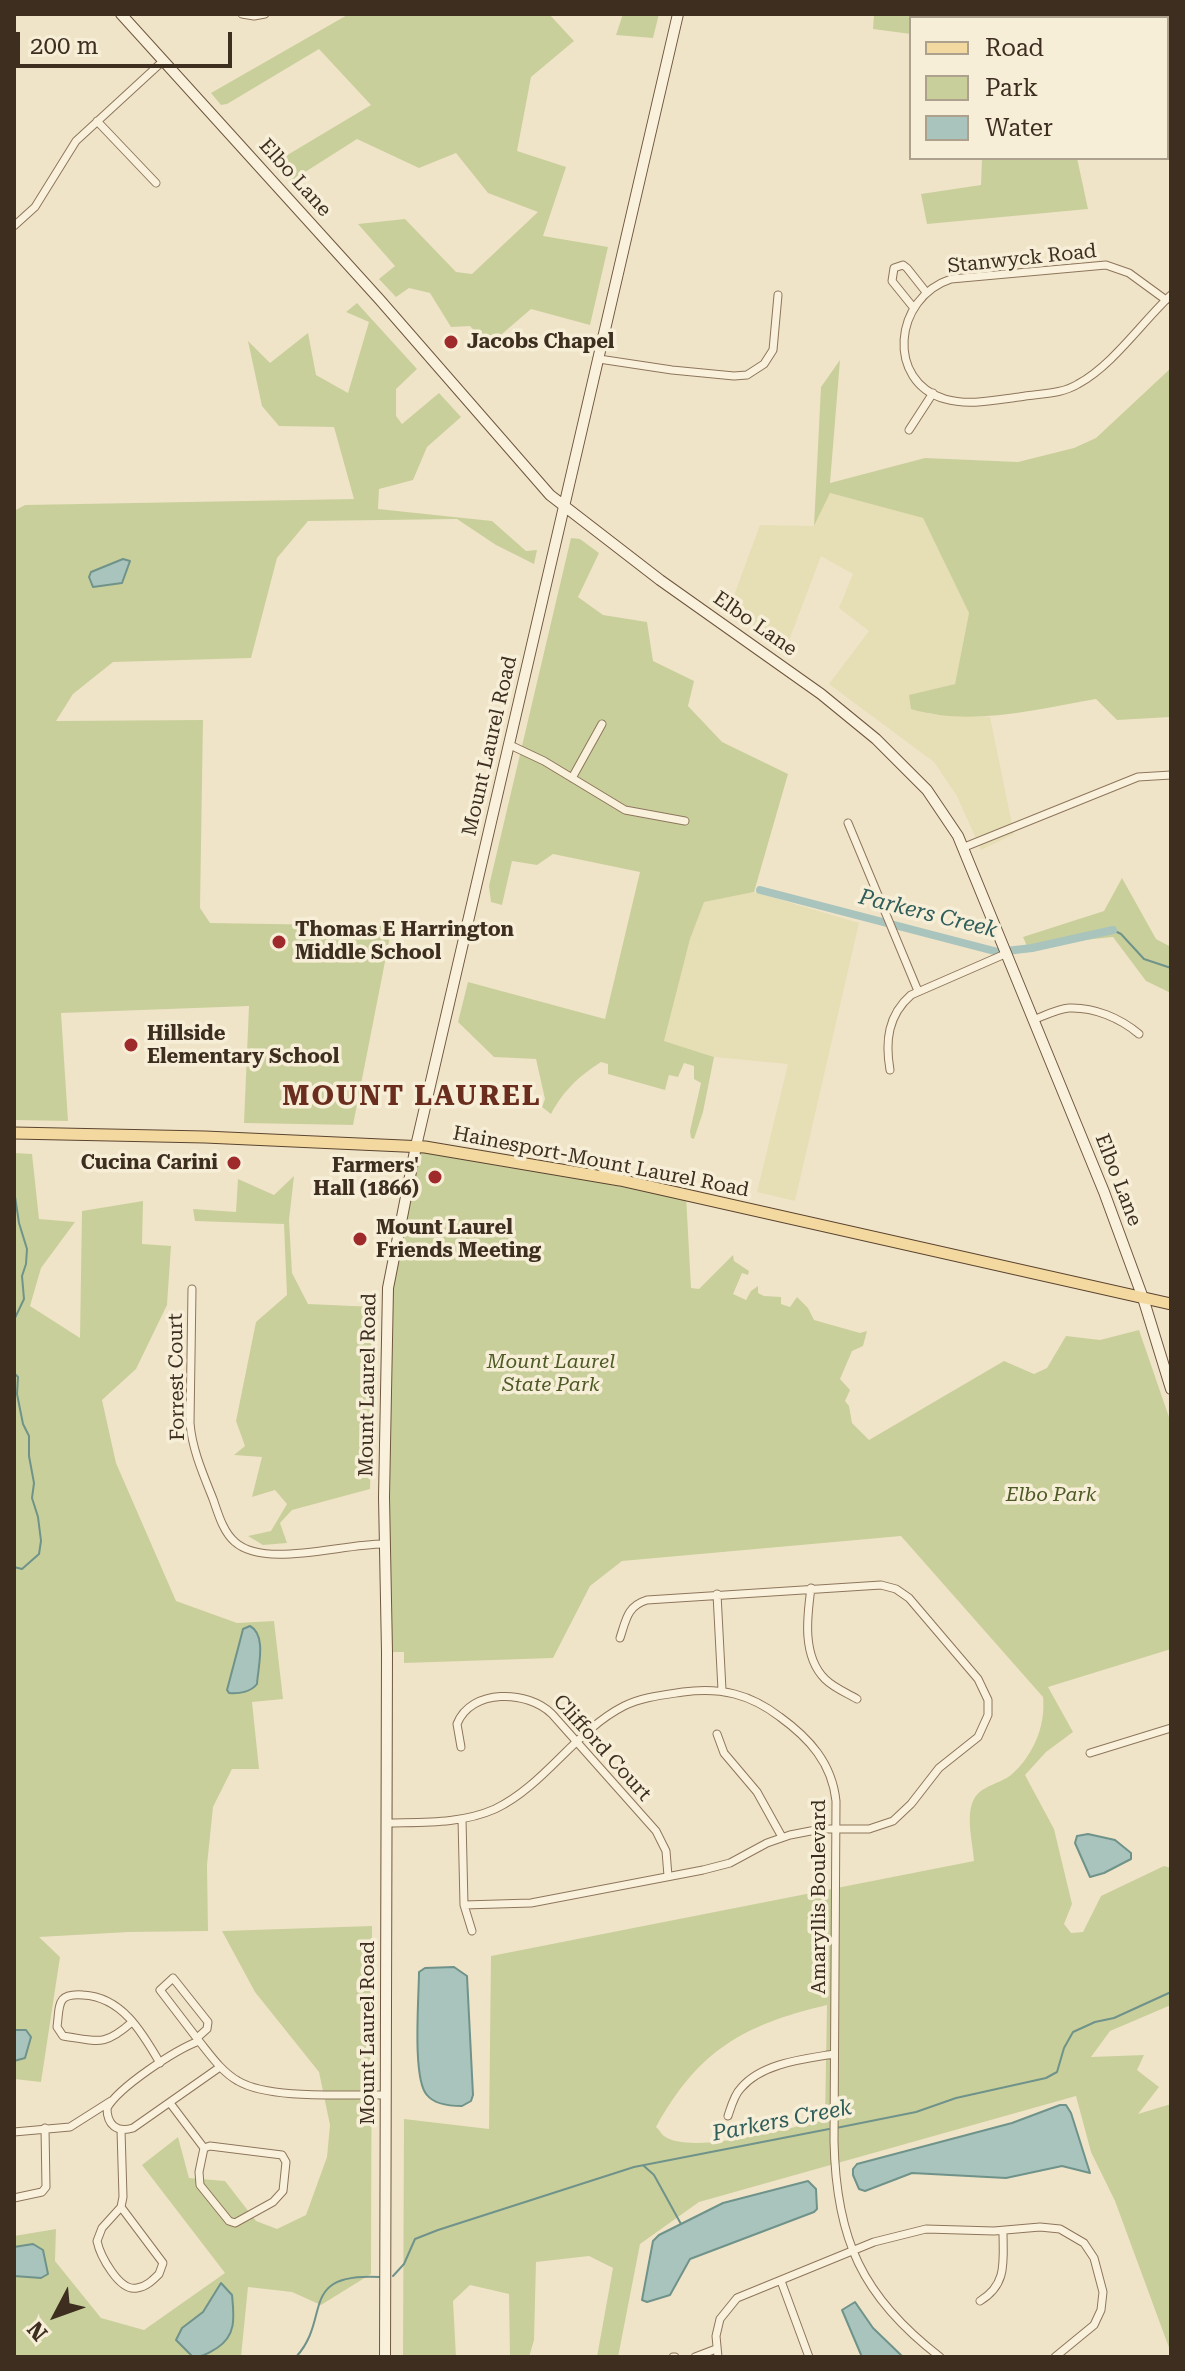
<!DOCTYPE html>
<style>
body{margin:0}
#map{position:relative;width:1185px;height:2371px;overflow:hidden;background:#f0e4c8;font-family:"Roboto Serif",serif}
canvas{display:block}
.frame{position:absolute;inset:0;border:16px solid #3d2e20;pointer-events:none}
.legend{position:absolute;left:909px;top:16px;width:260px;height:144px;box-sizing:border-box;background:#f7eed8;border:2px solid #ada18e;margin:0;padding:10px 14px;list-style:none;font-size:24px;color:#3d2e20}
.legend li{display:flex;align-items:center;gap:16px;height:40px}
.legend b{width:40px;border:2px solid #ada18e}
.north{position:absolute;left:16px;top:2275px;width:80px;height:80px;-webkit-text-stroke:6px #f7eed8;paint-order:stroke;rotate:229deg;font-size:22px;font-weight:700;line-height:32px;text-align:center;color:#3d2e20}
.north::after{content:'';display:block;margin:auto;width:28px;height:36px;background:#3d2e20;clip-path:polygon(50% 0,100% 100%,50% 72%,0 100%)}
.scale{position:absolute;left:16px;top:32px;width:216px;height:36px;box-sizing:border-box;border:4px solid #3d2e20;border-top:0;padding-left:10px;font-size:24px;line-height:28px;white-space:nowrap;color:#3d2e20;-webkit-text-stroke:6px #f7eed8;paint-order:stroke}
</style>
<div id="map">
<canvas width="1185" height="2371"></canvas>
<div class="frame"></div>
<ul class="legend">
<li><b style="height:10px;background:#f3d9a0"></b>Road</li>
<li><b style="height:22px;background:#c9cf9b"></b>Park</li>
<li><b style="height:22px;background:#a9c4bc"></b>Water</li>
</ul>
<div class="north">N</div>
<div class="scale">200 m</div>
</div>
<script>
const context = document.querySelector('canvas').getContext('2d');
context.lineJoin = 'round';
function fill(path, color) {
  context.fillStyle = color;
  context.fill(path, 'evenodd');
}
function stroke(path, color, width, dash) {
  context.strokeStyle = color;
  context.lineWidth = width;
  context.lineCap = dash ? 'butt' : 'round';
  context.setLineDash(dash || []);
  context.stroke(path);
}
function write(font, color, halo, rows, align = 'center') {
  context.font = font + ' "Roboto Serif",serif';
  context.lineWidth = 7;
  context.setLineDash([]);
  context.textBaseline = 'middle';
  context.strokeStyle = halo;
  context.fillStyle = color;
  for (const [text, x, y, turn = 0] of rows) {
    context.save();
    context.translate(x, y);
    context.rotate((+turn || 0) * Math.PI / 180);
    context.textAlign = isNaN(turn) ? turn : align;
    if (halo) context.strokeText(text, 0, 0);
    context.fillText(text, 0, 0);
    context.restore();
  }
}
const farmland = new Path2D(`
 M830 493 923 518 969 613 955 684 910 695 929 714 990 717 1014 834 981 850 957 796 934 762 829 684 869 631 839 608 853 574 821 556 785 651 729 609 760 525 814 526Z
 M754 892 859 923 795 1201 757 1192 788 1064 714 1057 664 1041 690 939 703 902Z`);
const green = new Path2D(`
 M349 14H549L574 41 531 77 517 151 566 167 543 236 608 247 590 325 531 309 488 346 470 326 451 327 430 293 409 288 396 297 379 279 395 266 358 224 405 219 456 272 472 274 538 212 488 193 456 153 419 168 357 139 291 181 274 163 371 105 319 49 227 104 221 105 211 93Z
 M623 14H659L653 38 616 35Z
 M874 14H1142L1147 18H911V34L873 29Z
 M1159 14H1171V96L1167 93V18H1161Z
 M982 158H1077L1088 209 927 224 921 194 981 185Z
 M357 303 417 369 396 389V416L402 424 439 393 461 417 427 447 413 480 379 489 378 509 492 521 526 551 537 550 534 564 496 545 457 519 308 521 277 558 251 658 113 662 73 694 56 721 203 720 200 908 210 923 392 926 353 1125 244 1123 249 1006 61 1013 68 1121 14 1120V511L25 505 354 499 334 427 279 426 262 406 248 341 270 363 308 333 316 375 348 393 369 322 346 312Z
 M840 360 830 483 925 458 1018 462 1074 448 1096 438 1171 368V717L1117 720 1096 699C1036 709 972 727 911 709L909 695 955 684 969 613 923 518 830 493 814 526 821 387Z
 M571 538 580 539 599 553 578 597 603 615 647 622 653 661 694 681 688 706 722 742 788 774 754 892 704 902 690 939 664 1041 714 1057 703 1112 694 1139 691 1138 690 1131 701 1083 694 1079V1066L684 1063 678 1077 669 1075 665 1090 608 1074V1064L601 1062C579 1076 564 1090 551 1114L542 1107 545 1099 536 1059 494 1057 458 1022 468 982 605 1019 640 872 553 854 537 865 512 861 502 905 491 902 489 886Z
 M1122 878 1156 939 1171 947V993L1146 981 1113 937 1027 946 1023 937 1104 911Z
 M416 1146 686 1195 691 1288 699 1289 733 1255 734 1261 749 1271 748 1275 742 1273 733 1294 746 1300 751 1291 758 1286V1293L764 1296 781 1297V1304L790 1307 797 1297 808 1308 814 1320 860 1333 867 1331 863 1346 852 1351 840 1379 850 1390 845 1401 849 1406 852 1423 869 1440 1004 1361 1034 1374 1047 1368 1066 1336 1100 1340 1139 1330 1171 1423V1649L1048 1687 1073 1732 1046 1752 1025 1775 1054 1829 1072 1904 1064 1924 1071 1933 1083 1932 1101 1896 1164 1866 1171 1868V2005L1110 2031 1091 2057 1144 2055 1137 2070 1159 2087 1138 2114 1171 2104V2353L1115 2201 1091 2152 1076 2096 699 2202 640 2244 618 2357H597L613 2268 589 2256 536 2262 534 2340 529 2357H510L509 2294 470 2285 453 2301 456 2357H403L404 2119 489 2129 491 1956 974 1861C973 1843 965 1816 974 1799 982 1785 1000 1784 1011 1775 1033 1756 1046 1726 1043 1697L901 1536 622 1561 590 1586 553 1658 404 1663V1652H387L388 1288ZM827 2005 825 2120C791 2127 692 2156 664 2136 663 2136 657 2127 656 2127 699 2050 743 2025 827 2005Z
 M14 1153 32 1154 39 1219 75 1222 41 1268 30 1306 80 1338 82 1211 143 1201 142 1244 171 1246 167 1305 136 1369 102 1400 116 1463 176 1601 237 1623 274 1621 283 1699 252 1702 259 1769H232L213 1807 207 1865 208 1931 129 1932 39 1937 60 1957 41 2082 14 2079Z
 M294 1176 289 1220 292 1273 308 1304 375 1307 370 1489 292 1510 280 1523 287 1543 263 1545 248 1536 271 1531 287 1504 275 1490 252 1497 262 1457 234 1455 245 1446 236 1421 256 1322 287 1295 284 1224 195 1221 193 1209 236 1212 238 1179 274 1195Z
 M372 1926 371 2274 321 2305 292 2292 248 2287 241 2357H14V2236L56 2229 55 2261 101 2318 144 2330 225 2273 142 2165 178 2137 189 2178 225 2181 256 2221 277 2229 306 2215 327 2157 330 2125 319 2072 255 1992 222 1931Z`);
const water = new Path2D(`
 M123 559 130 561 122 583 93 587 89 577 91 572Z
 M250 1626C267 1635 258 1667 257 1684 251 1692 239 1694 229 1693L227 1690 241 1637 243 1629Z
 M1088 1834 1115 1840 1131 1853V1859L1104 1873 1090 1877 1075 1843 1077 1836Z
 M454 1967 467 1976 473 2095 471 2101 462 2106C451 2106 434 2104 427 2095 412 2079 419 1997 419 1972L425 1968Z
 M14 2030H26L31 2037 25 2058 14 2061Z
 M1060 2105H1066L1071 2113 1090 2173 1062 2166 1006 2178 912 2173 865 2191 859 2189 853 2175V2169L857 2164 1012 2123Z
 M808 2181 816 2189 817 2209 814 2212 690 2259 670 2295 647 2302 642 2300 653 2241 659 2235 723 2203Z
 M33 2244 43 2250 48 2274 41 2278 14 2276V2247Z
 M221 2283 232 2295C234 2316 237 2335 217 2348 208 2353 203 2357 193 2357L176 2340 182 2328 203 2312Z
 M855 2302 873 2328 903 2357H862L842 2310Z`);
const stream = new Path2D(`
 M1113 930 1121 934 1144 959 1171 968
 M14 1190 19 1223 27 1249 26 1264 22 1276 24 1299 14 1320
 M14 1373 18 1377 17 1394 23 1424 29 1436V1456L34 1483 32 1498 38 1517 41 1541 39 1554 22 1569 14 1567
 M836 2128 916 2112 956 2098 1046 2078 1057 2072 1064 2048 1073 2032 1095 2022 1114 2018 1171 1992
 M644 2166 654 2175 681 2224
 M393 2276 404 2264 415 2239 438 2230 634 2167 829 2129
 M296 2357C332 2318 297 2273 379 2277`);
const canal = new Path2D(`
 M760 890 998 952 1032 948 1113 930`);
const street = new Path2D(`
 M242 14 254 16 265 14
 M1167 106 1171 107
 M97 121 156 183
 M14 226 35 207 76 141 163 61
 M1166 300 1129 273 1106 265 951 279C893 298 886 382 945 399 969 406 995 400 1019 397 1039 393 1060 395 1078 384 1113 365 1142 322 1171 295
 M913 307 892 281 894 268 903 265 907 268 926 292
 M599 359 672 370 734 376 747 375 764 364 773 350 778 295
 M909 430 933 393
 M510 745 544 761 625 810 685 821
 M572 778 602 724
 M848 823 918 991
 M962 848 1138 777 1171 775
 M1033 1020C1044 1016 1057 1009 1069 1008 1094 1007 1120 1018 1139 1034
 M890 1070C885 1041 888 1015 911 995L1005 954
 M192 1289 190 1423C192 1449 203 1474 213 1499 218 1513 223 1532 235 1542 265 1569 344 1543 385 1544
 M811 1588C807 1617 802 1656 825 1679 834 1688 847 1693 857 1699
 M717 1594 722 1690
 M717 1734 724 1753 757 1792 782 1837
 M461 1747 457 1724C471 1688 528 1690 552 1714L656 1831 666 1851 668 1876
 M1090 1753 1171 1728
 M462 1819 464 1905 472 1931
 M387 1823C424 1822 461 1824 495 1809 545 1785 575 1731 624 1706 642 1697 663 1695 683 1692 721 1687 750 1694 780 1717 809 1738 832 1763 836 1801L834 2141C836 2239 862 2297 940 2357
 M464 1905 531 1903 703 1870 730 1863 767 1843 790 1835 821 1829H869L893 1821 911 1804 939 1768 978 1737 988 1715V1700L978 1679 909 1598 896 1589 881 1585 647 1600C627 1606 626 1620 620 1638
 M132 2022C104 2047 98 2041 63 2036L57 2027C60 2005 56 1993 83 1995 122 1997 142 2032 160 2063
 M197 2038 207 2029 208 2022 173 1978 160 1990 199 2041
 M220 2067 133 2128C117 2133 107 2125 107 2108 119 2087 175 2050 199 2041 211 2056 222 2072 238 2081 270 2100 348 2094 386 2095
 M170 2103 204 2148 199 2172 200 2185 229 2221 235 2223 273 2202 283 2191 286 2162 282 2155 210 2146 204 2148
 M728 2116C731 2107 734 2095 741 2088 762 2063 804 2059 834 2054
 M14 2132 70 2127 111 2101
 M14 2198 42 2192 46 2187 45 2128
 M121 2207 163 2263 159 2274C153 2280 146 2287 137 2288 119 2292 100 2255 97 2241L102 2228Z
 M121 2207 123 2197 121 2130
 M781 2281 809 2357
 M980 2301C1008 2284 1003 2261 1003 2231
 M673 2357H675
 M695 2357 716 2349
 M718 2357 716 2336 720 2319 737 2298 874 2242 926 2229 994 2231 1040 2227 1060 2229 1084 2243 1094 2258 1103 2292 1101 2310 1094 2325 1055 2357`);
const secondary = new Path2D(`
 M121 14 380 300 550 495 660 580 821 694 876 739 927 790 958 836 1104 1192 1143 1298 1171 1389
 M385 2357 387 1652 384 1497 388 1288 416 1146 678 14`);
const primary = new Path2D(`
 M14 1133 205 1137 425 1147 620 1180 1171 1304`);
const markers = [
 [451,342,8,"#9e2a2b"],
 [279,942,8,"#9e2a2b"],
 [131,1045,8,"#9e2a2b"],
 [234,1163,8,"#9e2a2b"],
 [435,1177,8,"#9e2a2b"],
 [360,1239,8,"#9e2a2b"]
];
const streetNames = [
 ["Elbo Lane",295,178,48],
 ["Stanwyck Road",1022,259,-6],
 ["Elbo Lane",755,624,35],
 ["Mount Laurel Road",490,746,-77],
 ["Hainesport-Mount Laurel Road",601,1162,11],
 ["Elbo Lane",1118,1180,69],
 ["Forrest Court",177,1377,-91],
 ["Mount Laurel Road",368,1385,-89],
 ["Clifford Court",602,1748,48],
 ["Amaryllis Boulevard",819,1897,-90],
 ["Mount Laurel Road",368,2033,-90]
];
const poiNames = [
 ["Jacobs Chapel",467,342],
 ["Thomas E Harrington",295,930],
 ["Middle School",295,953],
 ["Hillside",147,1034],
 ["Elementary School",147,1057],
 ["Cucina Carini",218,1163,"right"],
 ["Farmers'",419,1166,"right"],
 ["Hall (1866)",419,1189,"right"],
 ["Mount Laurel",376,1228],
 ["Friends Meeting",376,1251]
];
const parkNames = [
 ["Mount Laurel",551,1362],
 ["State Park",551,1385],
 ["Elbo Park",1051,1495]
];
const waterNames = [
 ["Parkers Creek",928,914,14],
 ["Parkers Creek",782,2121,-11]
];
const districtNames = [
 ["MOUNT LAUREL",412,1097]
];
fill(farmland, '#e6deb5');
fill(green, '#c9cf9b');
fill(water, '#a9c4bc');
stroke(water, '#6f938a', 2);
stroke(stream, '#6f938a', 2);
stroke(canal, '#a9c4bc', 8);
stroke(street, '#8d765c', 9);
stroke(secondary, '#6f573f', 12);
stroke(primary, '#5b4430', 13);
stroke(street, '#faf1dc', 7);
stroke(secondary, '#faf1dc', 10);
stroke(primary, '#f3d9a0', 11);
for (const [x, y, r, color] of markers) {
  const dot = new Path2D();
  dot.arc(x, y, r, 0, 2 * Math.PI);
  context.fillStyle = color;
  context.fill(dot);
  stroke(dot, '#f7eed8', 3);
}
write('20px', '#3d2e20', '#f7eed8', streetNames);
write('bold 20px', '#3d2e20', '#f7eed8', poiNames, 'left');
write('italic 20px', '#4d5a26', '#f7eed8', parkNames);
write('italic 22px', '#2f5d5a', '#f7eed8', waterNames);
context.letterSpacing = '2px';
write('bold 28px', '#6b2e1e', '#f7eed8', districtNames);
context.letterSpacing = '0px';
</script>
